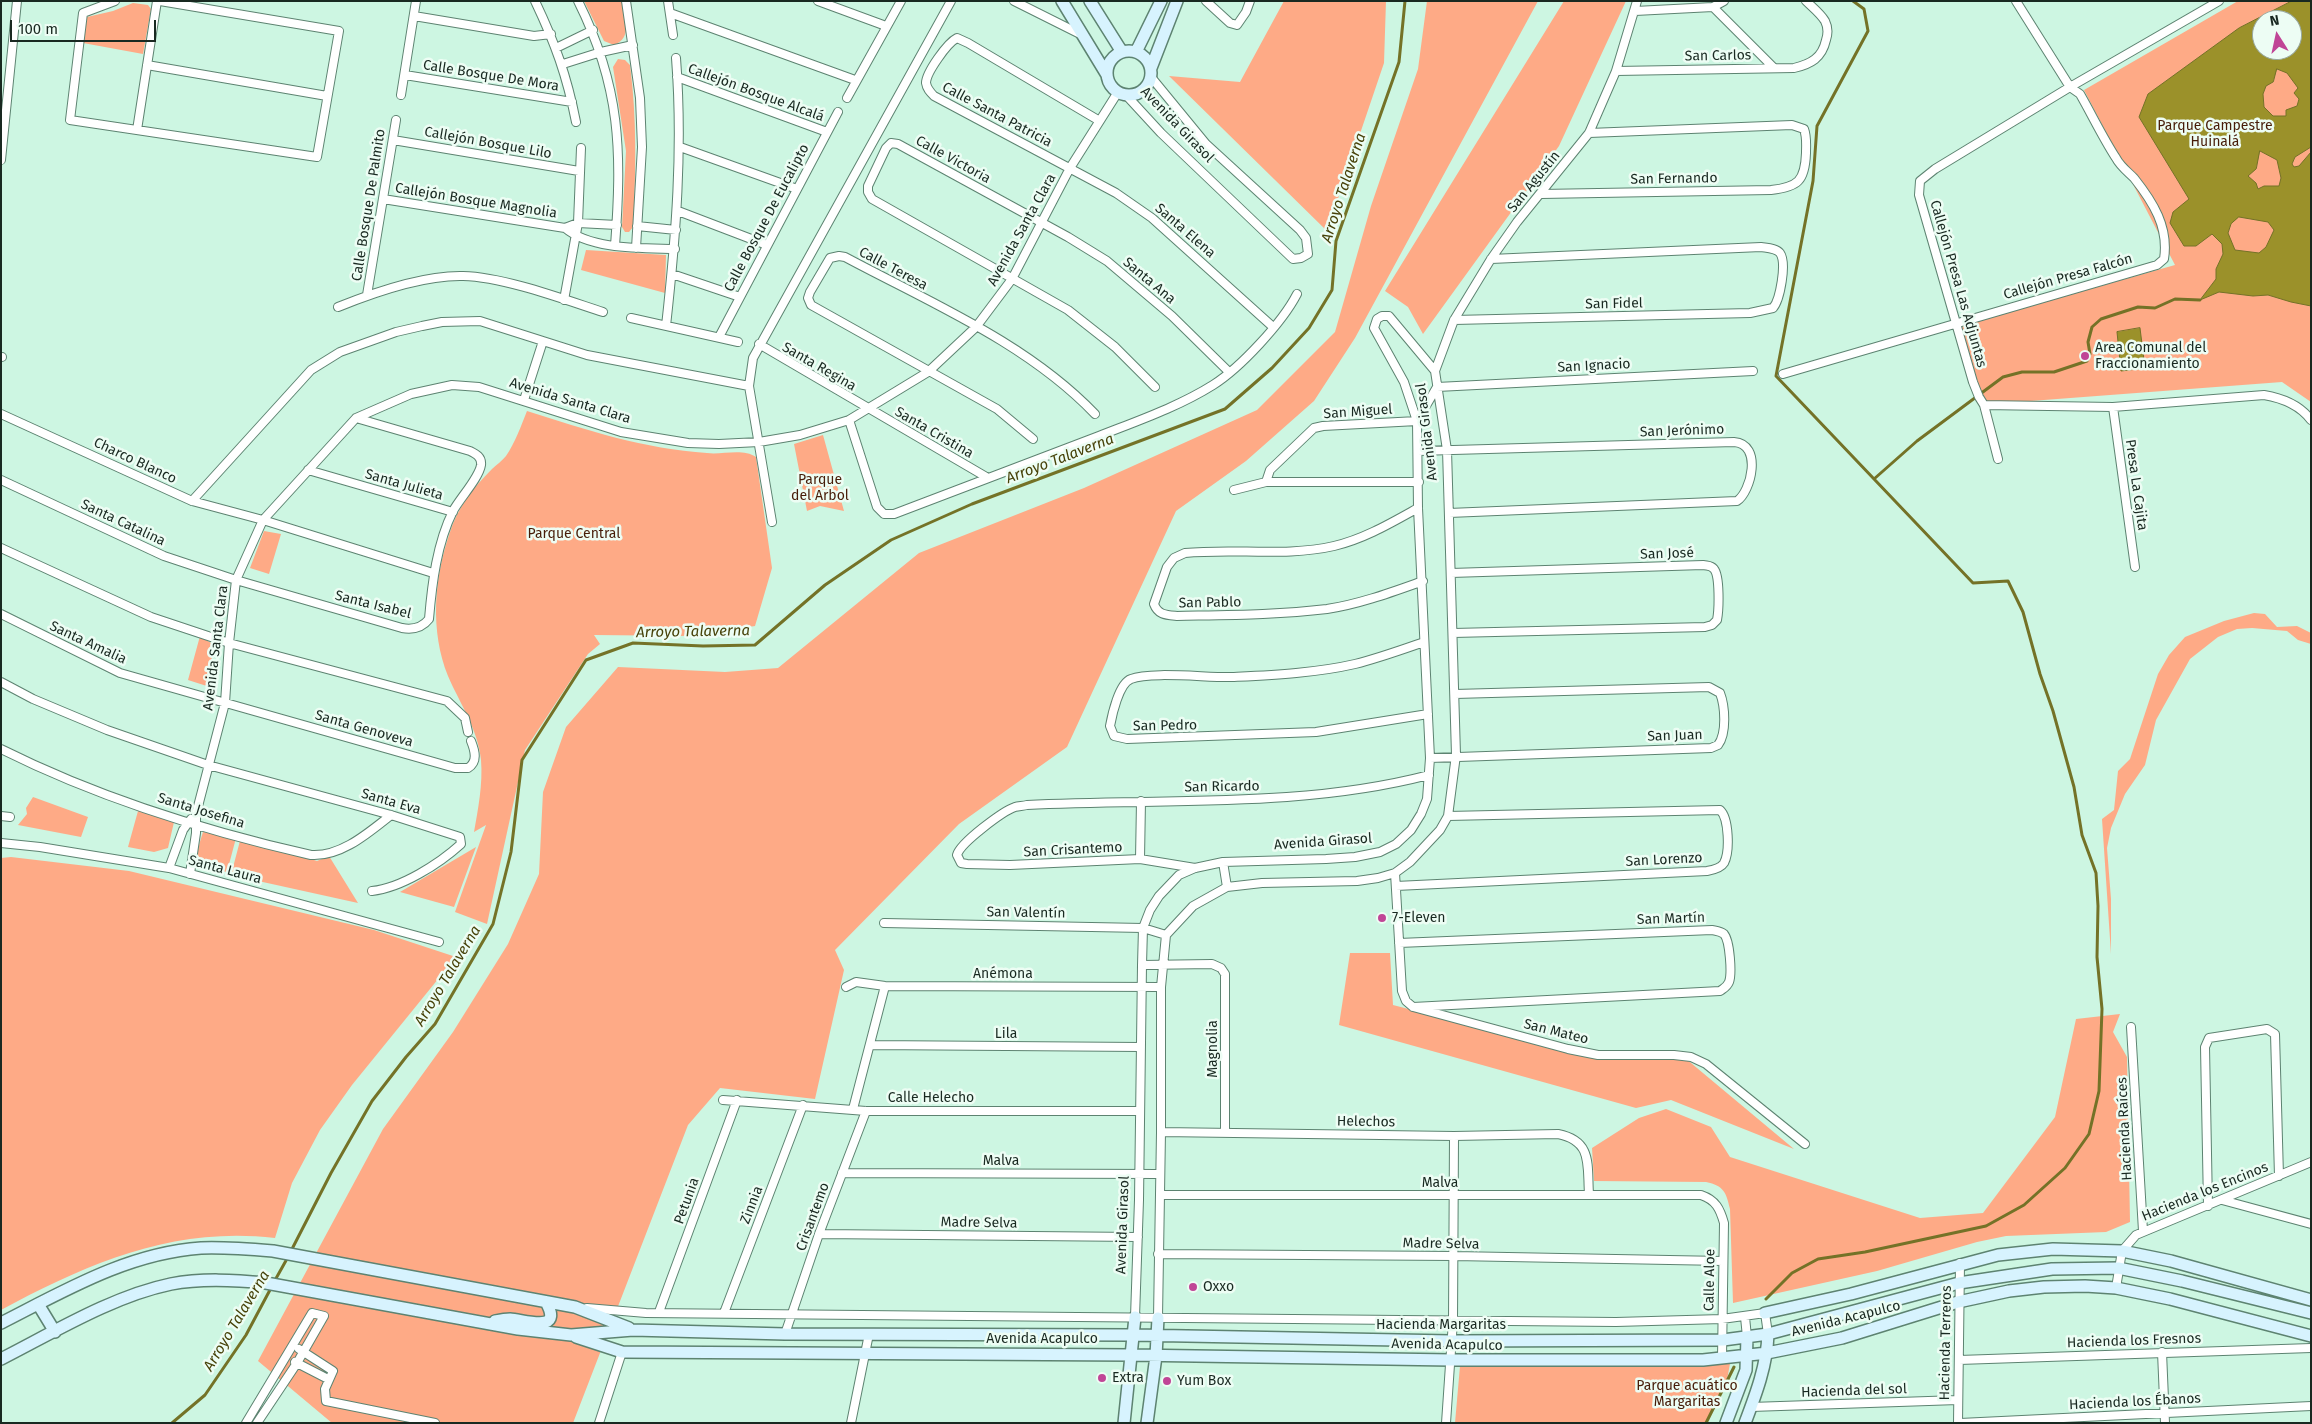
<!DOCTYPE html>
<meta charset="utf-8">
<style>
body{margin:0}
#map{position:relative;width:2312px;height:1424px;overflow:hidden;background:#cdf6e2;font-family:"Fira Sans",sans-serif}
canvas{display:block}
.frame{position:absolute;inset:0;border:2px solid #192921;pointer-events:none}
.north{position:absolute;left:2252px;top:10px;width:50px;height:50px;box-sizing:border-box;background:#edfdf4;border:1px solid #98a8a0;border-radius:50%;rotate:350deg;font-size:14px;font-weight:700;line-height:20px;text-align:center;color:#192921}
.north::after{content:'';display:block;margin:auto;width:18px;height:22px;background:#c04596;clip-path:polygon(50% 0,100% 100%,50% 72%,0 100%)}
.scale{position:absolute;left:10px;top:20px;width:146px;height:22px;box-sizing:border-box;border:2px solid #192921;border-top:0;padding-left:6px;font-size:15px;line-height:18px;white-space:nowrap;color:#192921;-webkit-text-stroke:4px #edfdf4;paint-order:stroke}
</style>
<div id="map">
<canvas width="2312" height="1424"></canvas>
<div class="frame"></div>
<div class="north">N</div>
<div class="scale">100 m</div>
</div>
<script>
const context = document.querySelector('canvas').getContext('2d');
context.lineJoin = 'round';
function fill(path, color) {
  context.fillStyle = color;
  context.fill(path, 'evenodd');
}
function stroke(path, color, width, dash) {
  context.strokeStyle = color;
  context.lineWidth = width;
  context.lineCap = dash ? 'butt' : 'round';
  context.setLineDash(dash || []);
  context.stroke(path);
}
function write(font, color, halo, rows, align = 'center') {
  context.font = font + ' "Fira Sans",sans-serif';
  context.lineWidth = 5;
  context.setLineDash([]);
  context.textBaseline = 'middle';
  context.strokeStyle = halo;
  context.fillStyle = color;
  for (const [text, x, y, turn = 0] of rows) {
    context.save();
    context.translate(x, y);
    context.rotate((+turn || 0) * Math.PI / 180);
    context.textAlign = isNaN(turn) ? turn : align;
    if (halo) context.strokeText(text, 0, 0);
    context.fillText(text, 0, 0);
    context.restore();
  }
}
const green = new Path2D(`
 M584 1H622C625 17 633 38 614 45L604 41Z
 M1284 1H1386L1384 63 1327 231 1169 76 1240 82Z
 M1427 1H1538L1355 338 1314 401 1246 461 1176 511 1067 747 959 824 835 950 844 970 815 1099 720 1088 688 1125 573 1423H332L258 1361 383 1129 453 1032 508 944 539 874 543 792 566 727 618 667 725 672 778 668 919 553 1084 488 1257 410 1335 332 1371 206 1418 69Z
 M1564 1H1626L1559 146 1423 334 1408 307 1385 291Z
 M2238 1H2311V402L2282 382 1991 404 1983 398 1958 326 2175 265 2084 90ZM2262 20H2292V50H2262Z
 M133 3 148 5 151 9 143 54 83 43 87 17 113 11Z
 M618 59 625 60 630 65C637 119 636 172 633 227L629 232H625L622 227 626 151 613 67Z
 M586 250 666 255 665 293 581 270Z
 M527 411C586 430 645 449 707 453 722 455 743 448 756 457L772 568 755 626 693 636 594 635 600 644 588 654 525 750 487 924 455 912 486 825 474 832C478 809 483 784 481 760 478 729 460 704 448 676 430 631 434 580 449 535 457 508 473 488 492 469 496 465 502 461 506 456 515 443 521 426 527 411Z
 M823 435 844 511 820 506 807 511 794 444Z
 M264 531 281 534 269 574 250 568Z
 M2254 613 2265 614 2277 627 2297 626 2311 633V644L2298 640 2287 631 2252 628 2237 629 2218 637 2190 659 2156 720 2145 765 2125 794 2111 828 2107 848 2111 899V954L2102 819 2114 810 2118 771 2130 759 2158 674 2169 655 2185 637 2224 621Z
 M200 636 211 643 213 688 188 680Z
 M33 797 88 817 81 837 18 825 27 814 26 808Z
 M138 811 174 822 168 848 154 852 128 847Z
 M203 832 236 838 227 872C195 866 193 863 203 832Z
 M241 837 317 861 329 856 358 903 231 875Z
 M476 847 454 907 400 892Z
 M11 857 129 871 374 930 456 957 352 1085 320 1130 292 1183 275 1238C174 1226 88 1263 1 1310V858Z
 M1350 953H1390L1393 1005 1597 1058H1685L1794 1149 1671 1100 1636 1108 1339 1025Z
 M2120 1014 2113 1032 2127 1057 2130 1222 2106 1232 2006 1236 1977 1242 1877 1271 1733 1303 1730 1209C1726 1192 1724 1186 1706 1182L1594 1181 1592 1148 1639 1118 1666 1109 1711 1127 1730 1157 1920 1218 1983 1213 2055 1117 2076 1019Z
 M1731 1358 1727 1380 1706 1423H1455L1460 1366 1708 1365Z`);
const water = new Path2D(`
 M2292 1H2311V147L2295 157 2292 164 2294 167 2299 166 2311 152V306L2291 302 2268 295 2253 296 2219 292 2200 300 2216 279V269L2223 254 2222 244 2212 234 2196 246H2184L2170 223 2173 212 2189 199 2139 117 2148 94 2239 28ZM2262 20H2292V50H2262ZM2277 69 2287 73 2298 88 2294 93 2299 99 2297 106 2286 110V116H2273L2264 107 2263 94 2266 86 2273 82ZM2260 151 2277 160 2281 178 2279 186H2264L2258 189 2256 183 2248 176 2256 169ZM2239 217 2268 222 2274 230 2266 247 2259 253 2235 250 2228 233 2231 224Z
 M2140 328 2145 368 2121 371 2117 332Z`);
const stream = new Path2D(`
 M1874 479 1917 441 2003 377 2022 372H2054L2087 361 2090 354 2088 342 2092 327 2101 319 2138 307 2155 308 2175 299 2200 300
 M291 1251 331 1173 372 1101 406 1057 435 1024 493 924 511 852 522 760 586 660 633 643 703 646 755 645 825 585 891 540 972 504 1225 409 1272 368 1309 328 1332 290 1336 241 1399 62 1405 1
 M274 1282 288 1257
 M1766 1299 1792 1273 1818 1259 1865 1252 1986 1226 2024 1205 2065 1168 2089 1134 2099 1091 2102 1009 2097 957 2098 906 2096 873 2082 835 2074 787 2053 711 2040 674 2023 612 2008 581 1973 583 1776 376 1813 181 1817 126 1868 31 1864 9 1853 1
 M172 1423 205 1395 246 1335 271 1288
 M1706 1423 1734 1367`);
const street = new Path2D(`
 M115 1 83 13 70 120 317 157 339 31 160 1
 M535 1C555 43 567 76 576 122
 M578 1C621 87 622 152 615 246
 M626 1 640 98 642 147 636 248
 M668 1 673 35
 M818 1 886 26
 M1014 1 1082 35
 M1206 1 1230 23 1237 25 1246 12 1250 1
 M2219 1 2070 87 1935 169 1920 181 1919 195 1973 382 1979 397 1984 405 2113 407 2264 395C2282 398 2299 404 2311 420
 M1713 7 1774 68
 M1635 11 1713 7 1724 1
 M670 13 855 80
 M414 16 534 36 551 34
 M556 48 593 30
 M563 64 601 52 633 45
 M147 65 327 96
 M1616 71 1794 68C1811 64 1822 58 1826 40 1828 34 1828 27 1825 21 1820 13 1812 7 1806 1
 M405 75 572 102
 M677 77 827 132
 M401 95 416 1
 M1126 95 1161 133 1293 259 1301 258 1308 254 1306 238 1300 230 1206 144 1151 77
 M847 98 901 1
 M1098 120 968 43 957 38C947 43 926 73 926 83 927 89 930 92 934 96L1116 193 1152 218 1273 327
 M137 130 157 1
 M393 140 579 171
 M680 147 797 189
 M1 160 17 1
 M1541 194 1771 190C1798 187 1805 181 1806 153 1806 145 1807 137 1804 129L1792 125 1589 133
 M383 199 565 228 578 223 617 225
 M678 211 767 245
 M637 226 676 230
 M565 228C591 250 642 248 675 249
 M672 274 740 297
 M367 295 396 120
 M564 300 578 223 581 148
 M338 307C375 292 423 275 463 276 504 277 563 299 603 312
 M631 318 738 342
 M1454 320 1750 313 1773 308C1780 300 1787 263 1780 253 1776 248 1767 248 1761 247L1491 259
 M666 326C676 236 683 148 676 58
 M719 337 838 112
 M759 344 988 478
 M1 357H2
 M1435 371 1454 320 1491 259 1517 222 1589 133 1616 71 1637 1
 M1783 374 2157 265 2164 259C2169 227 2153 202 2134 178 2128 172 2120 166 2116 158 2103 138 2092 115 2080 94L2070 87 2016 1
 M1155 387 1115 347 1068 310 872 199 868 192V186L886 148 891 143 898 144 1068 237 1107 261 1172 316 1229 372
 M524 400 543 341
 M1984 405 1998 459
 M2113 407 2135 567
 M1 414 192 501 263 520 433 573
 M849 420 877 507 884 514H894C962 488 1031 462 1099 436 1137 421 1178 407 1213 385 1240 368 1282 323 1297 294
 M1033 439 997 409 811 305 808 298 810 292 830 258 839 256 845 257C931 303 1027 343 1095 414
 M1418 451 1734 442C1763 444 1751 492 1737 501L1449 513
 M308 470 453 512
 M1 480 164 556 236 580 402 628C413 630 422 628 429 619 432 583 437 543 453 511 460 498 479 478 481 465 482 457 476 454 470 451L356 418
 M1266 482 1270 470 1314 428 1323 426 1417 421 1437 387 1753 371
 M1234 490 1266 482H1419
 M192 501 311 370 340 352 396 332 422 326 442 322 480 321 587 355 749 386
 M1418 508C1391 523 1364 539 1334 546 1286 557 1234 548 1185 553L1174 558 1167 567 1154 604C1158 615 1166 615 1177 616 1227 615 1277 615 1327 609 1360 604 1392 592 1423 581
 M772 522 749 386 753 358 951 1
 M1 548 151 617 229 643 447 701 465 718 468 732
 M1451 573 1703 565C1708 566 1711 565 1714 569 1720 576 1719 610 1717 620L1712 625 1705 627 1453 633
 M1 614 120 673 455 768H468C478 762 475 751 471 741
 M1424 642C1401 650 1379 658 1355 664 1316 673 1273 675 1234 677 1209 678 1150 671 1131 679 1119 683 1112 715 1110 726L1114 736 1127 739 1316 732 1428 714
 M1 682 33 699 107 730 208 765 391 815 460 837 461 844C439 864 401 888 372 891
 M1 749C99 798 205 831 311 855 341 857 368 833 391 815
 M1430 758 1711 748 1718 745C1727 733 1725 706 1720 693L1709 687 1455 694
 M1 816 10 817
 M1 843 40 847 169 868 439 942
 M1140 859 1141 801
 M1223 862 1227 887
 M169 868 183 830 191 819
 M1195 868 1140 859 1010 865 967 864 961 863 957 855C960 843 1003 811 1015 807 1018 806 1023 806 1027 805 1161 798 1298 809 1429 775
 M1395 873 1402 991 1406 1001 1413 1007 1568 1049 1598 1055H1674L1691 1057 1706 1064 1805 1144
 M190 874 196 833V814L225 703 229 643 236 580 263 520 356 418 411 394 452 385 479 387 621 432 688 443 719 444 759 442 800 435 849 420 928 372 976 327 1012 279 1070 168 1118 92
 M1396 886 1707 871C1713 870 1721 868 1724 863 1730 852 1729 818 1720 810L1448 816
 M884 923 1143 928 1166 935
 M1399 943 1712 930C1717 931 1720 931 1724 934 1730 941 1732 974 1729 982 1727 987 1724 988 1720 991L1413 1007
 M1142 965 1212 964 1221 968 1225 974V1131
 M846 987 856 982 885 986 1161 987
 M2131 1027 2143 1231
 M871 1045 1141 1047
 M723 1100 866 1111H1140
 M853 1109 885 986
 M1161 1132 1454 1136 1558 1134C1593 1141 1587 1165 1589 1194
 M842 1173 1160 1174
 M1160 1195H1701C1716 1200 1720 1209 1724 1223L1722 1358
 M2222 1200 2311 1224
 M2208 1206 2205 1047 2209 1038 2267 1029 2275 1034 2279 1176
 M819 1234 1138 1237
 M1158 1254 1454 1256 1723 1261
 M2116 1288 2122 1251 2136 1235 2311 1162
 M587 1308 646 1313 1616 1322 1722 1319 1765 1313 1768 1334
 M659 1312 737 1100
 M724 1313 803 1105
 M1135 1317 1139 1200 1142 965 1143 928 1150 910 1159 896 1179 875 1195 868 1223 862 1326 859 1355 857 1380 852 1396 844 1411 830 1421 814 1427 799 1430 758 1418 508 1417 421 1404 382 1374 328 1377 319 1382 316H1389L1435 371 1447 450 1456 755 1448 816 1440 830 1410 862 1395 873 1378 878 1357 881 1262 883 1227 887 1193 906 1166 935 1161 987V1132L1158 1318
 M1745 1317 1747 1337
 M785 1334 819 1234 866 1111
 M299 1349 333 1371 325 1389 326 1401 435 1423
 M2162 1352 2165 1423
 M1959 1360 2311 1348
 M295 1362 328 1379
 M1751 1407 1958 1400
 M246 1423 312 1313 324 1316 297 1363 257 1423
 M599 1423 622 1352
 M851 1423 869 1334
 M1446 1423 1453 1321 1454 1136
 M1958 1423 1960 1263
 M1960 1423 2311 1406`);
const secondary = new Path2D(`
 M1062 1 1107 75
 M1090 1 1122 52
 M1107 73a22 22 0 1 1 44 0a22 22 0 1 1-44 0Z
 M1136 52 1161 1
 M1151 68 1177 1
 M38 1304 55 1332
 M1765 1313 1851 1294 1998 1255 2053 1249 2122 1251 2171 1261 2311 1300
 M495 1321C500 1320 505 1319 510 1319 525 1320 564 1334 546 1302
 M1 1323C64 1291 128 1253 201 1248 225 1247 249 1249 273 1251L575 1307 629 1328
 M576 1337 622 1352 1132 1355 1451 1360H1703L1767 1353 1842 1338 1958 1302 2009 1291 2044 1287 2085 1286 2116 1288 2170 1299 2311 1336
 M1 1359C54 1332 113 1296 171 1284 202 1278 235 1280 266 1283L518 1329 571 1335 633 1330 785 1334 1134 1335 1451 1341 1723 1340 1768 1334 1959 1283 2052 1269 2118 1268 2182 1281 2311 1313
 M1124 1423 1135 1317
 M1147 1423 1156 1356 1158 1318
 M1726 1423 1746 1370 1747 1337
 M1745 1423C1756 1394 1767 1365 1768 1334`);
const markers = [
 [2085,356,5,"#c04596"],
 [1382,918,5,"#c04596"],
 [1193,1287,5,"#c04596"],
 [1102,1378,5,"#c04596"],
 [1167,1381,5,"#c04596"]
];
const streetNames = [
 ["San Carlos",1718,56,-1],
 ["Calle Bosque De Mora",491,76,9],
 ["Callejón Bosque Alcalá",756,93,20],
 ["Calle Santa Patricia",997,115,28],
 ["Avenida Girasol",1177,125,46],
 ["Callejón Bosque Lilo",488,143,10],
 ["Calle Victoria",953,160,29],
 ["San Fernando",1674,179,-1],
 ["San Agustín",1534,182,-51],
 ["Callejón Bosque Magnolia",476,201,9],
 ["Calle Bosque De Palmito",369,205,-81],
 ["Calle Bosque De Eucalipto",767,218,-62],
 ["Avenida Santa Clara",1022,230,-61],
 ["Santa Elena",1185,231,41],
 ["Calle Teresa",893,269,28],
 ["Callejón Presa Falcón",2068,277,-16],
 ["Santa Ana",1149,281,40],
 ["Callejón Presa Las Adjuntas",1958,284,74],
 ["San Fidel",1614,304,-1],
 ["San Ignacio",1594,366,-3],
 ["Santa Regina",819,367,30],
 ["Avenida Santa Clara",570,401,17],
 ["San Miguel",1358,412,-4],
 ["San Jerónimo",1682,431,-2],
 ["Avenida Girasol",1427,432,-97],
 ["Santa Cristina",934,433,30],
 ["Charco Blanco",135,461,25],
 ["Santa Julieta",404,485,16],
 ["Presa La Cajita",2136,485,82],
 ["Santa Catalina",123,523,25],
 ["San José",1667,554,-2],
 ["San Pablo",1210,603,-1],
 ["Santa Isabel",373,605,14],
 ["Santa Amalia",88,643,25],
 ["Avenida Santa Clara",216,648,-83],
 ["San Pedro",1165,726,-1],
 ["Santa Genoveva",364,729,16],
 ["San Juan",1675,736,-2],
 ["San Ricardo",1222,787,-1],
 ["Santa Eva",391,802,16],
 ["Santa Josefina",201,811,17],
 ["Avenida Girasol",1323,842,-4],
 ["San Crisantemo",1073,850,-3],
 ["San Lorenzo",1664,860,-3],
 ["Santa Laura",225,870,15],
 ["San Valentín",1026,913,1],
 ["San Martín",1671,919,-2],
 ["Anémona",1003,974],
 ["San Mateo",1556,1032,14],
 ["Lila",1006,1034],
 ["Magnolia",1213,1049,-90],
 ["Calle Helecho",931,1098],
 ["Helechos",1366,1122,1],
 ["Hacienda Raíces",2125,1129,-93],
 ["Malva",1001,1161],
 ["Malva",1440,1183],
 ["Hacienda los Encinos",2205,1192,-22],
 ["Petunia",687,1201,-70],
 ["Zinnia",752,1205,-69],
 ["Crisantemo",813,1217,-70],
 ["Madre Selva",979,1223,1],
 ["Avenida Girasol",1123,1225,-88],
 ["Madre Selva",1441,1244,1],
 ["Calle Aloe",1710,1280,-89],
 ["Avenida Acapulco",1846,1319,-14],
 ["Hacienda Margaritas",1441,1325],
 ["Avenida Acapulco",1042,1339],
 ["Hacienda los Fresnos",2134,1341,-2],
 ["Hacienda Terreros",1946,1343,-89],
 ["Avenida Acapulco",1447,1345,1],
 ["Hacienda del sol",1854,1391,-2],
 ["Hacienda los Ébanos",2135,1402,-3]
];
const parkNames = [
 ["Parque Campestre",2215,126],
 ["Huinalá",2215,142],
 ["Parque",820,480],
 ["del Arbol",820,496],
 ["Parque Central",574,534],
 ["Parque acuático",1687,1386],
 ["Margaritas",1687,1402]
];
const poiNames = [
 ["Area Comunal del",2095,348],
 ["Fraccionamiento",2095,364],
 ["7-Eleven",1392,918],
 ["Oxxo",1203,1287],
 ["Extra",1112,1378],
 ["Yum Box",1177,1381]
];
const waterNames = [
 ["Arroyo Talaverna",1344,188,-72],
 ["Arroyo Talaverna",1060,459,-21],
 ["Arroyo Talaverna",693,632,-1],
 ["Arroyo Talaverna",448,976,-59],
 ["Arroyo Talaverna",237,1321,-59]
];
fill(green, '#feaa86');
fill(water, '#9b912a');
stroke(water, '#747227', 1);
stroke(stream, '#747227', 3);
stroke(street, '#5d8371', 10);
stroke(secondary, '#5d8371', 14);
stroke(street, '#fff', 8);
stroke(secondary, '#d7f3fe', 11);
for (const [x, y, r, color] of markers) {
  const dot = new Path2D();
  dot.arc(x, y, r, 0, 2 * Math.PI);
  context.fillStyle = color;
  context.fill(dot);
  stroke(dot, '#edfdf4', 2);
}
write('14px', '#192921', '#edfdf4', streetNames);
write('14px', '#471c08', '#edfdf4', parkNames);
write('14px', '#192921', '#edfdf4', poiNames, 'left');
write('italic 15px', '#474209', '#edfdf4', waterNames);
</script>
